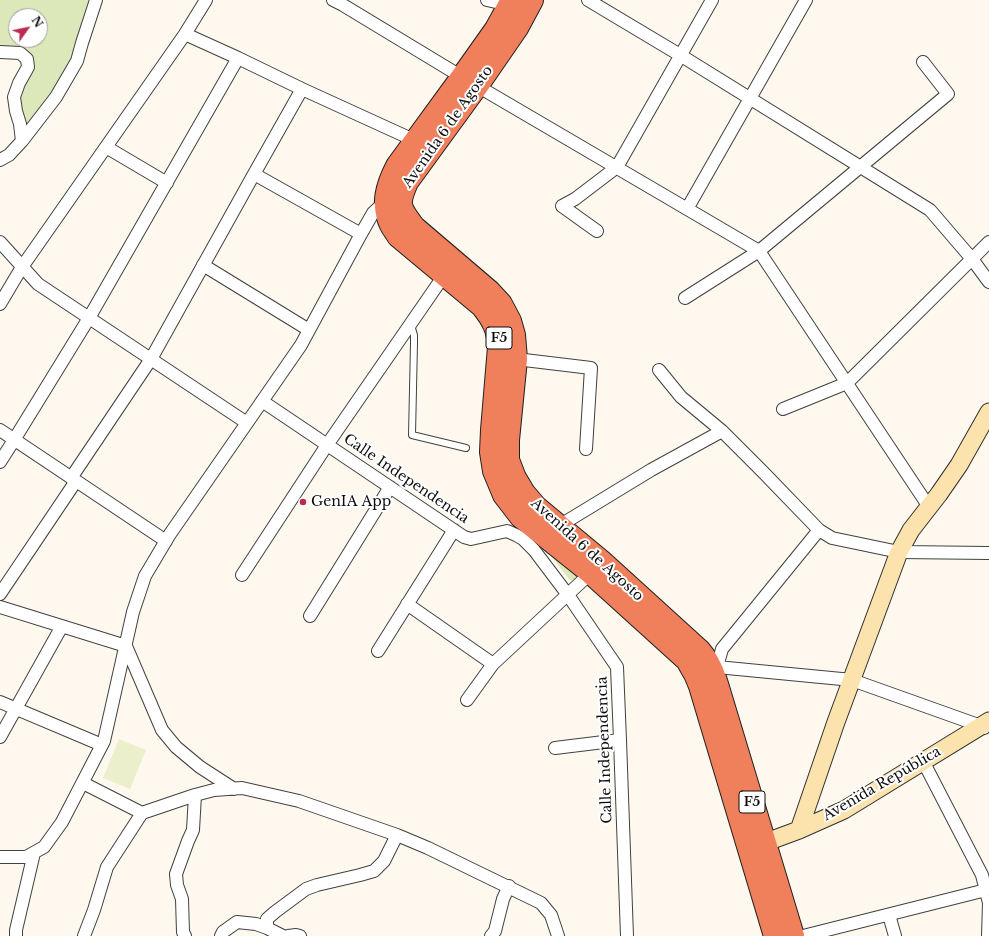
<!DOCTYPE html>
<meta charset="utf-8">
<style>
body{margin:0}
#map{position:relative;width:989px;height:936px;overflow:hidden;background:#fef8ef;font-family:"Libre Baskerville",serif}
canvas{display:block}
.north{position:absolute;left:8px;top:8px;width:40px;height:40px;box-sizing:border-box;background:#fff;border:1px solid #9f9f9f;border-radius:50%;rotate:57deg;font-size:11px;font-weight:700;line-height:16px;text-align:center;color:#0e0e0e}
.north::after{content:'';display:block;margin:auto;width:14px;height:18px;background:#ba2a51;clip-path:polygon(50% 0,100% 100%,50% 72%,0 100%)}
</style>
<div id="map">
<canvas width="989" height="936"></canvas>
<div class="north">N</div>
</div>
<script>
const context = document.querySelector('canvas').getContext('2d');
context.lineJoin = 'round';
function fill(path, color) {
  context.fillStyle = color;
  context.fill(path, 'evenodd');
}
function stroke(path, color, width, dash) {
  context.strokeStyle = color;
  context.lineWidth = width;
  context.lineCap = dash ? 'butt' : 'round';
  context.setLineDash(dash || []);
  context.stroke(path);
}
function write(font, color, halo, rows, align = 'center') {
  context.font = font + ' "Libre Baskerville",serif';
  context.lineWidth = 4;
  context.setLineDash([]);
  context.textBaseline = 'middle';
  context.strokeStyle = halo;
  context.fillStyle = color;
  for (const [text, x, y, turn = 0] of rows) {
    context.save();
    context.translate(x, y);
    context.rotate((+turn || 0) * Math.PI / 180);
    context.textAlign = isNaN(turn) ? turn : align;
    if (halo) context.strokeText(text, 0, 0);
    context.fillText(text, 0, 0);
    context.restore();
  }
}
const green = new Path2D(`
 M0 0H96L77 61 22 141 16 111 28 67 20 53 0 52ZM16 16H40V40H16Z
 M541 543 580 575 578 579 573 581 569 579Z`);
const pitch = new Path2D(`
 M119 739 146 750 130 789 103 778Z`);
const lane = new Path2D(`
 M411 325 414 335V343L412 435 466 448`);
const street = new Path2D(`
 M333 0 343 5 462 77 759 251 929 507
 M487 0 509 5
 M588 0 680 55 930 210 972 259 989 282
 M185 34 238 58 302 89 416 141
 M0 52 20 53 27 59 28 67 19 83 14 97 16 111 20 124 22 141
 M106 147 167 183
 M0 160 9 155 22 141 56 97 77 61 82 43 96 0
 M254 174 302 89
 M687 209 806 0
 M597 231 562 206 575 199 617 167 712 0
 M0 242 38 284 247 423
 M203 265 309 330
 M685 298 759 251 948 94 923 62
 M0 304 22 267 185 34 206 0
 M516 359 591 368 586 449
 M659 370 681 397 722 431 763 472 819 530 832 538 899 552 989 553
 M262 401 464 537 471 539 507 531 516 535 523 539 534 550 568 595 617 667 620 740 627 936
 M783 409 847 383 989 242
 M0 430 166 541
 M0 462 14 440 89 318 238 58
 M71 478 151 359 254 174 361 234
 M559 526 651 470 722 431
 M242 575 327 445 445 274
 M0 594 76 481
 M407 604 493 664
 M0 607 126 646 162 730 176 747 200 767 234 789
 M310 616 390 487
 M378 651 454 530
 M717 667 722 649 819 530
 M708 669 717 667 852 680 981 726 984 728
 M467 700 493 664 594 570
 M0 702 102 745
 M0 737 62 626
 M555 748 620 740
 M923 761 982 875 989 903 988 936
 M83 783 142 813 107 867 94 910 84 936
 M142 813 195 795 214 790 242 788 299 801 397 835 428 848 541 903 551 915 558 936
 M0 857H26L44 847 62 822 104 741 133 612 145 576 170 534 301 345 361 234 373 213 386 201
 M889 915 895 936
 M16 936V930L34 853
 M185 936 183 932 182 899 177 885 176 874 188 841 193 830 195 795
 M221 936 223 932 237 922 256 924 267 928
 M283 936 267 928V919L275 912 306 889 317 885 360 875 374 871 384 861 397 835
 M288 936 296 935 300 936
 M491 936 495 931 503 899 509 886
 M803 936 986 890`);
const secondary = new Path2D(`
 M799 830 836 722 899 552 911 530 939 494 959 465 989 412
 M753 847 799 830 844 810 989 721`);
const highway = new Path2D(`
 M512 0 496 29 462 77 397 166C387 185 381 205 391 225 393 229 396 232 398 236L482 306C493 320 498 329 499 347L492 430 491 452 494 471 504 495 521 517 591 573 687 660 695 674 700 686 775 936
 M532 0 517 28 477 86 407 182C397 205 399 207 414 227L489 291 501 304 510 321 514 335 516 359 508 440V460L515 478 524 493 536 507 601 561 700 651C708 660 712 669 716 681L793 936`);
const markers = [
 [303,502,4,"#ba2a51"]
];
const shields = [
 [499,338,26],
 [752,802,26]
];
const shieldNames = [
 ["F5",499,338],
 ["F5",752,802]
];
const streetNames = [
 ["Avenida 6 de Agosto",448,127,-55],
 ["Calle Independencia",406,479,34],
 ["Avenida 6 de Agosto",587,550,42],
 ["Calle Independencia",605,750,-92],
 ["Avenida República",882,784,-30]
];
const poiNames = [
 ["GenIA App",311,502]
];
fill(green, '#dce8ba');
fill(pitch, '#ebefcb');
stroke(lane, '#414141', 8);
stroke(street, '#414141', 14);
stroke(secondary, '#303030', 19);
stroke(highway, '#1f1f1f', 24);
stroke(lane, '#fff', 6);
stroke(street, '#fff', 12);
stroke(secondary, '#fce2ad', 17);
stroke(highway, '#f07f5c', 22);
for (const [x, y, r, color] of markers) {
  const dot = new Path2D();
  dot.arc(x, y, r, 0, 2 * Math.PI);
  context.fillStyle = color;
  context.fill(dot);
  stroke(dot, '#fff', 1.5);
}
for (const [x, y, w] of shields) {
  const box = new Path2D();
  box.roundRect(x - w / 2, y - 11, w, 22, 3);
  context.fillStyle = '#fff';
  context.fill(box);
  stroke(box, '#0e0e0e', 1);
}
write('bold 13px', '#0e0e0e', null, shieldNames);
write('14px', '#0e0e0e', '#fff', streetNames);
write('14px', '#0e0e0e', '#fff', poiNames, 'left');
</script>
